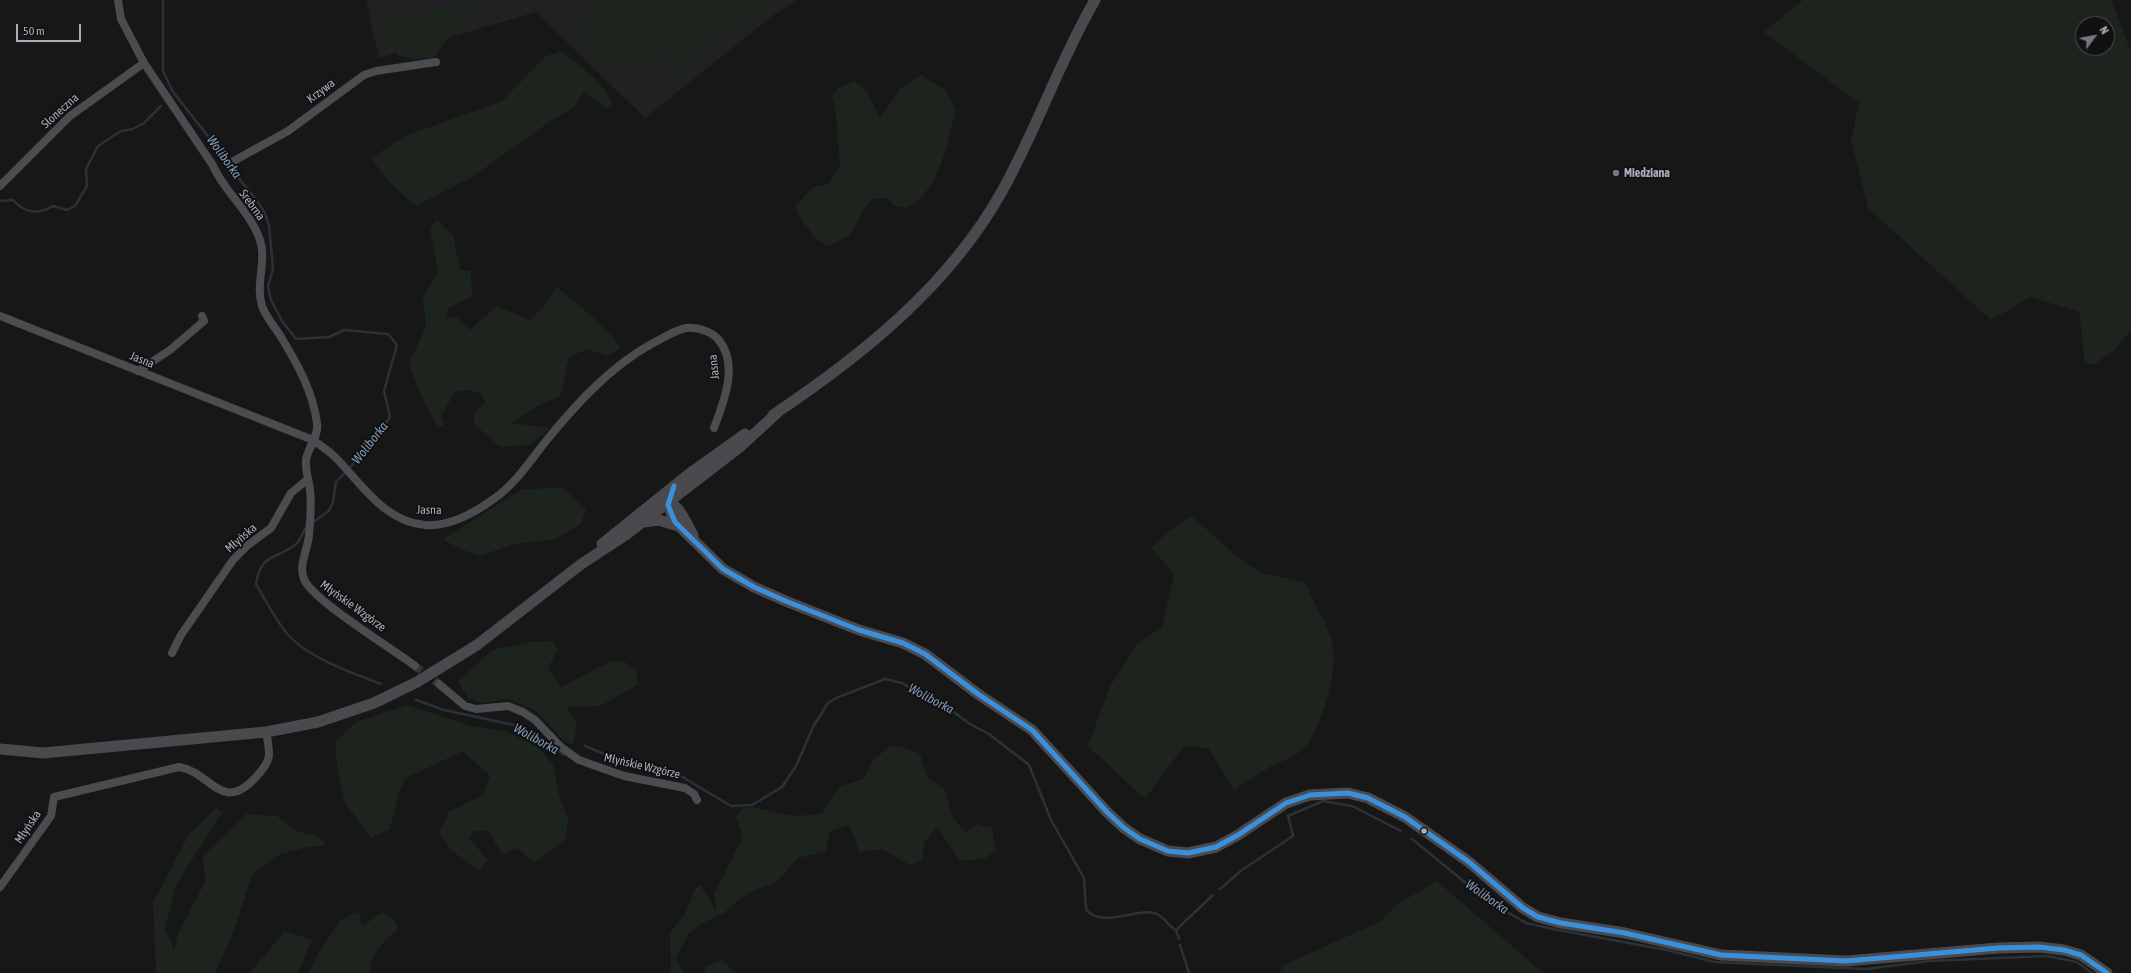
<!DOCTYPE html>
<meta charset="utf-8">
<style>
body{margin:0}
#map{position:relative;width:2131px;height:973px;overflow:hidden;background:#171717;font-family:"Asap Condensed",sans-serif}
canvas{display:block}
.north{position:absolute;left:2075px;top:16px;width:40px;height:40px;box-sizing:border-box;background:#111113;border:1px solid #4d4f55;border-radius:50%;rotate:58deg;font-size:11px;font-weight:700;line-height:16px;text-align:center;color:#a8adb8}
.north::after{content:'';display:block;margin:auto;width:14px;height:18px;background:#757880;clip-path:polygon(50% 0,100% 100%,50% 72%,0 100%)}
.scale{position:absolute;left:16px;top:24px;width:65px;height:18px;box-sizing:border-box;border:2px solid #a8adb8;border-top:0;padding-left:5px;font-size:12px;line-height:14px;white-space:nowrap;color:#a8adb8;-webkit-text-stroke:3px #111113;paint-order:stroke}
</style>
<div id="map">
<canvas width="2131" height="973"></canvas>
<div class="north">N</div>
<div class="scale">50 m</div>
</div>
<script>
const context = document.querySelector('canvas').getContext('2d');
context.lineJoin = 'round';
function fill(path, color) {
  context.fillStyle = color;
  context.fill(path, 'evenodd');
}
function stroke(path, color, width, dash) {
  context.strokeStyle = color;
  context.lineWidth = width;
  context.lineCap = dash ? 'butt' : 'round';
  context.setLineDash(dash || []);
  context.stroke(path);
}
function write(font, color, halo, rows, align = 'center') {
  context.font = font + ' "Asap Condensed",sans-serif';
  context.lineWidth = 4;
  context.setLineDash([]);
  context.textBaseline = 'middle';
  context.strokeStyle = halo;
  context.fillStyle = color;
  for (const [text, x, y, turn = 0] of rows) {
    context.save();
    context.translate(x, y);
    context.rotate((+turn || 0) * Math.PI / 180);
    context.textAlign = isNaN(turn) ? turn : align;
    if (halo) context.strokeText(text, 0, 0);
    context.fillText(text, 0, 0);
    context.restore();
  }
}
const built = new Path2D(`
 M366 0H797L771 17 645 118 536 12 379 58Z`);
const green = new Path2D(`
 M599 0H776L753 23 714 32 705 53 667 80 673 57 650 60 624 68H607L590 61C577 28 579 29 599 0Z
 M1803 0H2111L2131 52V330L2113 351 2094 365 2085 362 2079 312 2031 297 1991 320 1868 208 1851 140 1859 103 1764 32ZM2083 24H2107V48H2083Z
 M463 3 480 8 469 28 452 31 434 58 414 59 399 56 381 32 374 10H429Z
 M561 51C578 66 608 83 612 106L607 109 584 92 573 108 552 120 472 177 416 206 389 182 371 158 405 136 502 101 546 56Z
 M921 75 946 91 956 109C950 134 942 174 924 194 920 199 913 204 907 208L895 206 887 198 873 199 863 210 850 235 829 246 814 238C809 226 799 220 795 207L813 187 829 184 840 165 836 113 832 96 838 88 855 81 867 91 880 118 901 88Z
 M437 220 453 235 460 270 471 271 472 296 448 308 446 319 457 317 470 330 497 306 530 320 545 305 557 287C579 306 604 324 621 348L607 356 587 349 569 357 560 396 536 407 512 423 550 428 532 444 500 447 474 424V413L486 402 480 393 470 390 455 392 441 416 444 425 438 427 420 394 409 363 426 327 423 298 438 272 430 228Z
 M563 488 586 510 581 524 555 539 514 544 480 556 458 548 443 539 523 489Z
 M1191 516C1212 532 1242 566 1266 574 1279 577 1293 579 1305 582 1313 603 1327 621 1332 643 1339 669 1321 730 1303 749 1296 756 1282 761 1273 765 1260 773 1247 782 1234 790L1208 748 1184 746 1145 799 1088 746 1109 688 1137 644 1162 627 1174 574 1151 548 1167 532Z
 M552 641 558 649 548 668 561 687 607 663 622 660 637 671V685L600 706 566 707 577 723 573 745 564 741 536 711 509 699 481 703 468 698 458 682 492 650 530 642Z
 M407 705 472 726 507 732 536 746 553 764 559 795 568 819 566 839 534 863 518 848 502 854 488 831H475L469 838 488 860 479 871 451 850 439 833 449 812 483 795 490 776 463 751 406 778 400 790 390 829 371 838 344 801 338 773 335 742 356 722Z
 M890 746 906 748 920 754 927 777 945 790 952 816 966 833 977 824 992 828 996 850 985 859 960 861 937 827 924 843 923 860 910 865 882 849 859 852 853 833 848 825 830 831 826 851 798 858 783 875 773 884 752 891 737 901 724 913 703 923 689 933 676 958 684 973H671L670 933 686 912 695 889 700 885 717 912 714 894 743 837 736 816 743 808 751 807 795 816 822 814 840 786 864 779 872 761Z
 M216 808 222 813 176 885 165 929 174 949 178 934 205 882 203 856 246 814 277 816 297 831 319 837 325 845 303 848 278 855 252 875 234 931 215 973H156L153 903 189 834Z
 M1437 881 1543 973H1279L1284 965 1381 921 1396 905Z
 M359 911 362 926 383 912 395 921 398 929C384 941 370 953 370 973H308L319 952 341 920Z
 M285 931 312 940 298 973H250Z
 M722 960 735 973H704L706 966Z`);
const stream = new Path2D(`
 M163 0V71L173 92 219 150 228 165 258 202 265 214 269 225 273 269 268 286 271 300 282 321 296 339 329 337 344 330 388 334 397 345 384 391 390 417 364 453 336 482 333 502 329 511 312 523
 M0 201 13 200C25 213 37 215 53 206L67 210 75 206 87 186 86 169 98 146 121 131 133 129 144 123 161 106
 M307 527C301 532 302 540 295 545 275 560 261 553 256 584 266 601 276 621 289 636 311 659 352 673 381 684
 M416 700 444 710 519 726 533 733 564 755
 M585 746 636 767 659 768 679 775 731 806 752 805 782 787 796 766 813 727 828 703 836 698 885 679 902 683 940 706 951 710 970 724 989 734 1029 765 1051 820 1084 878 1086 909C1100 930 1140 906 1157 914 1165 918 1169 927 1176 930
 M1412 839 1488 901 1526 923 1558 930 1667 950 1715 962 1866 969 1929 961 2047 956 2077 962 2092 973
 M1220 889 1242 870 1293 836 1288 816 1323 801 1352 806 1401 831
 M1176 930 1213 895
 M1176 930 1179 939
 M1180 945 1189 973`);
const minorTunnel = new Path2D(`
 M415 666 439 684`);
const minor = new Path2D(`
 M118 0 121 19 144 63 212 164C225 193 250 211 260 240 267 261 255 284 262 306 265 316 275 327 281 337 297 363 313 392 317 423 319 436 308 447 306 460 305 470 309 480 310 490 312 504 310 521 309 535 308 549 298 566 304 579 312 600 393 649 415 666
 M230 163 288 131 364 75 376 71 436 62
 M0 186 70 116 144 63
 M0 316 313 440C321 446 329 451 335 457 361 483 384 522 425 525 450 527 476 512 495 498 516 483 530 461 546 441 576 404 611 366 653 343 663 338 675 330 686 328 697 327 710 331 717 338 740 363 724 401 714 428
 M138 371 170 350 204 321 202 316
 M172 653 181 635 233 560 248 545 271 528 291 493 308 479
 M439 684 465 706 476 709 508 706 523 712 535 720 561 747 579 760 624 776 685 788 694 794 697 800
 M0 887 51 816 54 797 179 767C212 772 221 815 256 777 273 759 270 754 266 732`);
const secondary = new Path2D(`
 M773 415C861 356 948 287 1001 193 1036 131 1059 62 1095 0
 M674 486 668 505 675 522 723 569 754 587 788 602 859 630 903 643 925 654 978 694 1032 730 1107 812 1124 828 1140 839 1168 851 1188 853 1216 847 1238 835 1286 803 1310 795 1348 793 1368 798 1405 817 1469 862 1523 908 1538 917 1561 923 1625 933 1721 955 1846 961 1998 948 2039 947 2064 950 2081 955 2107 973
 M665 502C679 502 686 524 693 535
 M644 522 659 520 678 526
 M602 544 689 474 745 434
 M0 749 43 753 266 732 318 722 374 703 417 682 477 645 580 565 627 534 740 447 778 412`);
const bus1 = new Path2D(`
 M674 486 668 505 675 522 723 569 754 587 788 602 859 630 903 643 925 654 978 694 1032 730 1107 812 1124 828 1140 839 1168 851 1188 853 1216 847 1238 835 1286 803 1310 795 1348 793 1368 798 1405 817 1469 862 1523 908 1538 917 1561 923 1625 933 1721 955 1846 961 1998 948 2039 947 2064 950 2081 955 2107 973`);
const markers = [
 [1616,173,4,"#757880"],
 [1424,831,3.5,"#a8adb8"]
];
const streetNames = [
 ["Krzywa",321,91,-37],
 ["Słoneczna",60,111,-42],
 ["Srebrna",252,205,54],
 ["Jasna",142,360,22],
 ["Jasna",714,367,-96],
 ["Jasna",429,510,1],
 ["Młyńska",241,538,-41],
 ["Młyńskie Wzgórze",353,606,36],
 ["Młyńskie Wzgórze",642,766,13],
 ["Młyńska",28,827,-56]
];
const poiNames = [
 ["Miedziana",1624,173]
];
const waterNames = [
 ["Woliborka",224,157,54],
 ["Woliborka",370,443,-52],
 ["Woliborka",931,699,28],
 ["Woliborka",536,739,29],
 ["Woliborka",1487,897,35]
];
fill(built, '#212123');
fill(green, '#1d241e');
stroke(stream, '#2a3239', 2.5);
stroke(minorTunnel, '#343537', 8, [8, 4]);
stroke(minor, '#4b4c50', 8);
stroke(secondary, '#4a4a4e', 11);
stroke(bus1, '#3a90db', 5);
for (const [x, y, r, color] of markers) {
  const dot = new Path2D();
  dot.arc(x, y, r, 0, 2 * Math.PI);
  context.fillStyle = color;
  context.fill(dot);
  stroke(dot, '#111113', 1.5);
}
write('12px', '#a8adb8', '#111113', streetNames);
write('bold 12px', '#a8adb8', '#111113', poiNames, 'left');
write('italic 13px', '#7f9bb3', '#111113', waterNames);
</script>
